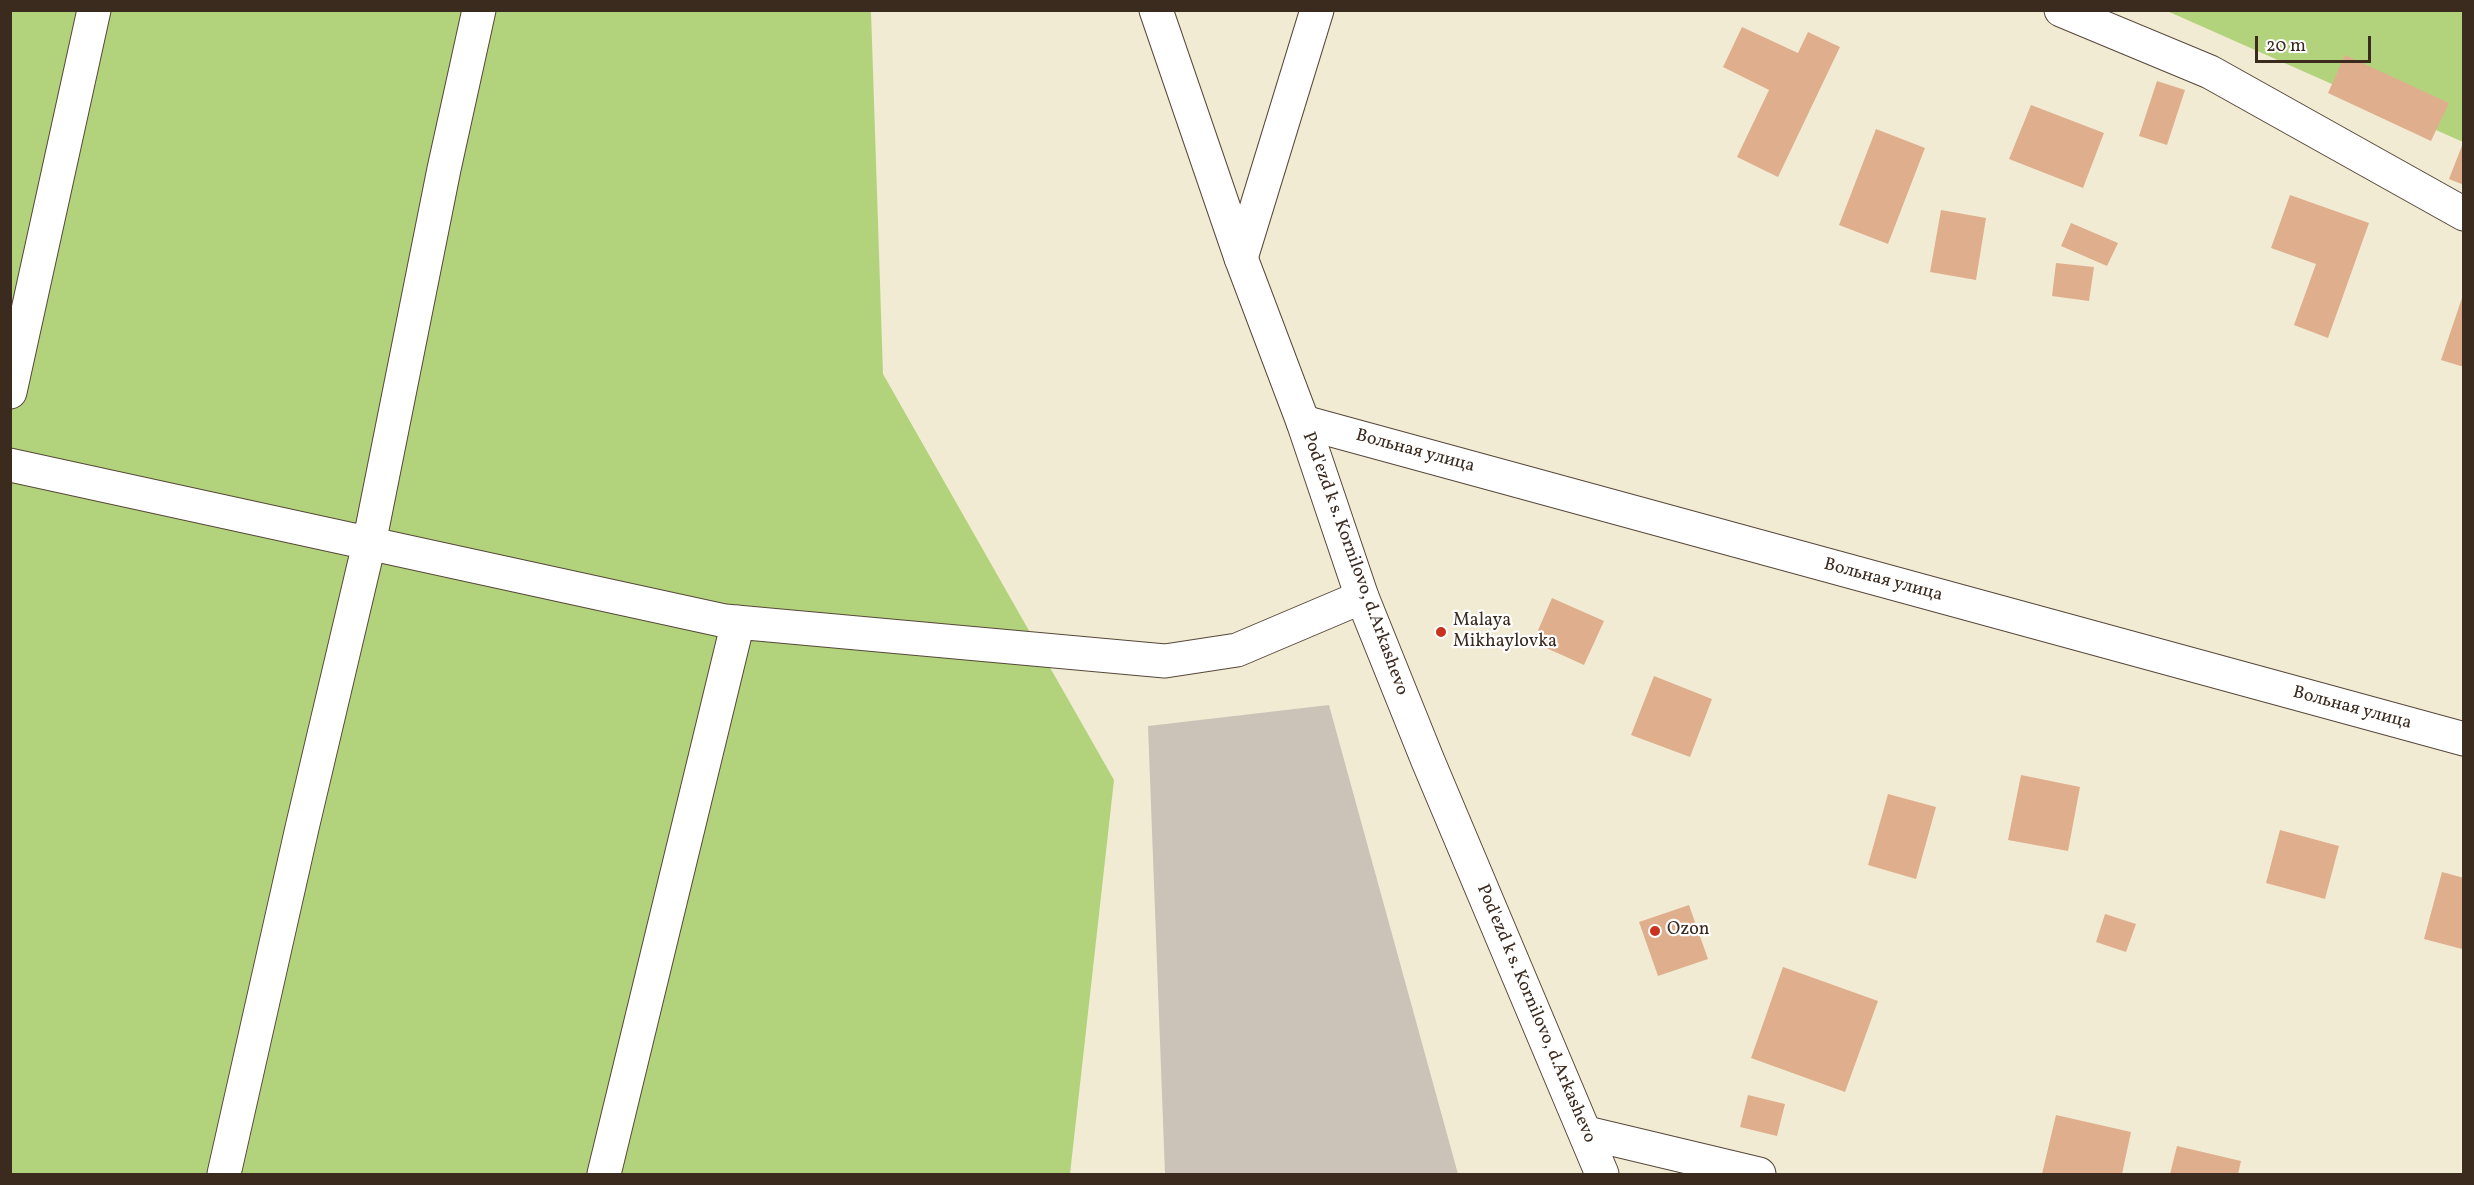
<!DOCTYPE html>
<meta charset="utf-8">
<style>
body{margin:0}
#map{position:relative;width:2474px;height:1185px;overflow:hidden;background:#f2ebd4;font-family:Vollkorn,serif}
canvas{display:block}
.frame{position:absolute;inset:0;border:12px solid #3b2a1e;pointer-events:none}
.scale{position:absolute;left:2255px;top:36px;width:116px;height:27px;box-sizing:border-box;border:3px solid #3b2a1e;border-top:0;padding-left:8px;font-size:18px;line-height:21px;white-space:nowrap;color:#3b2a1e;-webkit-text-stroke:4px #fff;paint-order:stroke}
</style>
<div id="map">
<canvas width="2474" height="1185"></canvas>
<div class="frame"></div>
<div class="scale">20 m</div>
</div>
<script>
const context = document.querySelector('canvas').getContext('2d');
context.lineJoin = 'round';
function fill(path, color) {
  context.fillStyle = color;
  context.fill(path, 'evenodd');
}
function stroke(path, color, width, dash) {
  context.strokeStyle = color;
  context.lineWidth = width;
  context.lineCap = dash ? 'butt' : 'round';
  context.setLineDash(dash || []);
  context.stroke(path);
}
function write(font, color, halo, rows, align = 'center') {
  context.font = font + ' Vollkorn,serif';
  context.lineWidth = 4.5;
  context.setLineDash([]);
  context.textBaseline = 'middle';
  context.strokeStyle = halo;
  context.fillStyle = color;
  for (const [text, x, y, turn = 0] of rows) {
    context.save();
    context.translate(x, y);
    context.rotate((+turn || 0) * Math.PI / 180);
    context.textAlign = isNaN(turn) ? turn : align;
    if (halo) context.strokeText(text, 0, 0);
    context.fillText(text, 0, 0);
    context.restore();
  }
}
const industrial = new Path2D(`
 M1329 705 1458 1174H1165L1148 726Z`);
const green = new Path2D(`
 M10 11H871L883 374 1114 780 1070 1174H11Z
 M2167 11H2463V142Z`);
const building = new Path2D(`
 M1742 27 1798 53 1808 32 1840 47 1778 177 1737 157 1769 90 1723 67Z
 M2345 55 2449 103 2431 141 2328 93Z
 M2157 81 2185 90 2167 145 2139 136Z
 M2031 105 2104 133 2083 188 2009 159Z
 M1876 129 1925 148 1888 244 1839 225Z
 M2463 143H2464V185L2449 179Z
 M2290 195 2369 223 2328 338 2294 325 2316 264 2271 248Z
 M1941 210 1986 218 1976 280 1930 272Z
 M2071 223 2118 243 2107 266 2061 246Z
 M2056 263 2094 267 2089 301 2052 296Z
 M2463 295H2464V367L2441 360Z
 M1552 598 1604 621 1584 665 1533 642Z
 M1654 676 1712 699 1690 757 1631 735Z
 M2021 775 2080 787 2068 851 2008 840Z
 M1888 794 1936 807 1916 879 1868 865Z
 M2280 830 2339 846 2325 899 2266 883Z
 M2442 872 2464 878 2462 949 2424 939Z
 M1689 905 1708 959 1658 976 1639 922Z
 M2105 914 2136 924 2126 952 2096 942Z
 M1783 967 1878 1001 1845 1092 1751 1058Z
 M1748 1095 1785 1104 1777 1136 1740 1127Z
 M2056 1115 2131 1132 2122 1174H2042Z
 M2177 1146 2241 1161 2238 1174H2170Z`);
const minor = new Path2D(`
 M2061 10 2210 72 2464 214
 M1241 258 1317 10
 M10 392 94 10
 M1303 422 2464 739
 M10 465 725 621 1165 661 1237 650 1362 597
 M1587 1133 1759 1174
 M224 1174 302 828 369 544 444 169 479 10
 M604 1174 738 622`);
const tertiary = new Path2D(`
 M1156 10 1241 258 1303 422 1362 597 1428 761 1602 1174`);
const markers = [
 [1441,632,6,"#c8321e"],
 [1655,931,6,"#c8321e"]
];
const streetNames = [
 ["Вольная улица",1415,452,15],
 ["Pod'ezd k s. Kornilovo, d.Arkashevo",1354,564,70],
 ["Вольная улица",1883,581,15],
 ["Вольная улица",2352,709,15],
 ["Pod'ezd k s. Kornilovo, d.Arkashevo",1535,1014,67]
];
const poiNames = [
 ["Malaya",1453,622],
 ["Mikhaylovka",1453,643],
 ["Ozon",1667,931]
];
fill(industrial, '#cbc3b8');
fill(green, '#b2d37b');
fill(building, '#dfaf8d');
stroke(minor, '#564739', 35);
stroke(tertiary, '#564739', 35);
stroke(minor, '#fff', 33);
stroke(tertiary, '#fff', 33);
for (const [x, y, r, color] of markers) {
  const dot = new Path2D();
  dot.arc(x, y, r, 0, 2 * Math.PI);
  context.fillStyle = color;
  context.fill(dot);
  stroke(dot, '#fff', 2);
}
write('18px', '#3b2a1e', '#fff', streetNames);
write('18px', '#3b2a1e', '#fff', poiNames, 'left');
</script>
